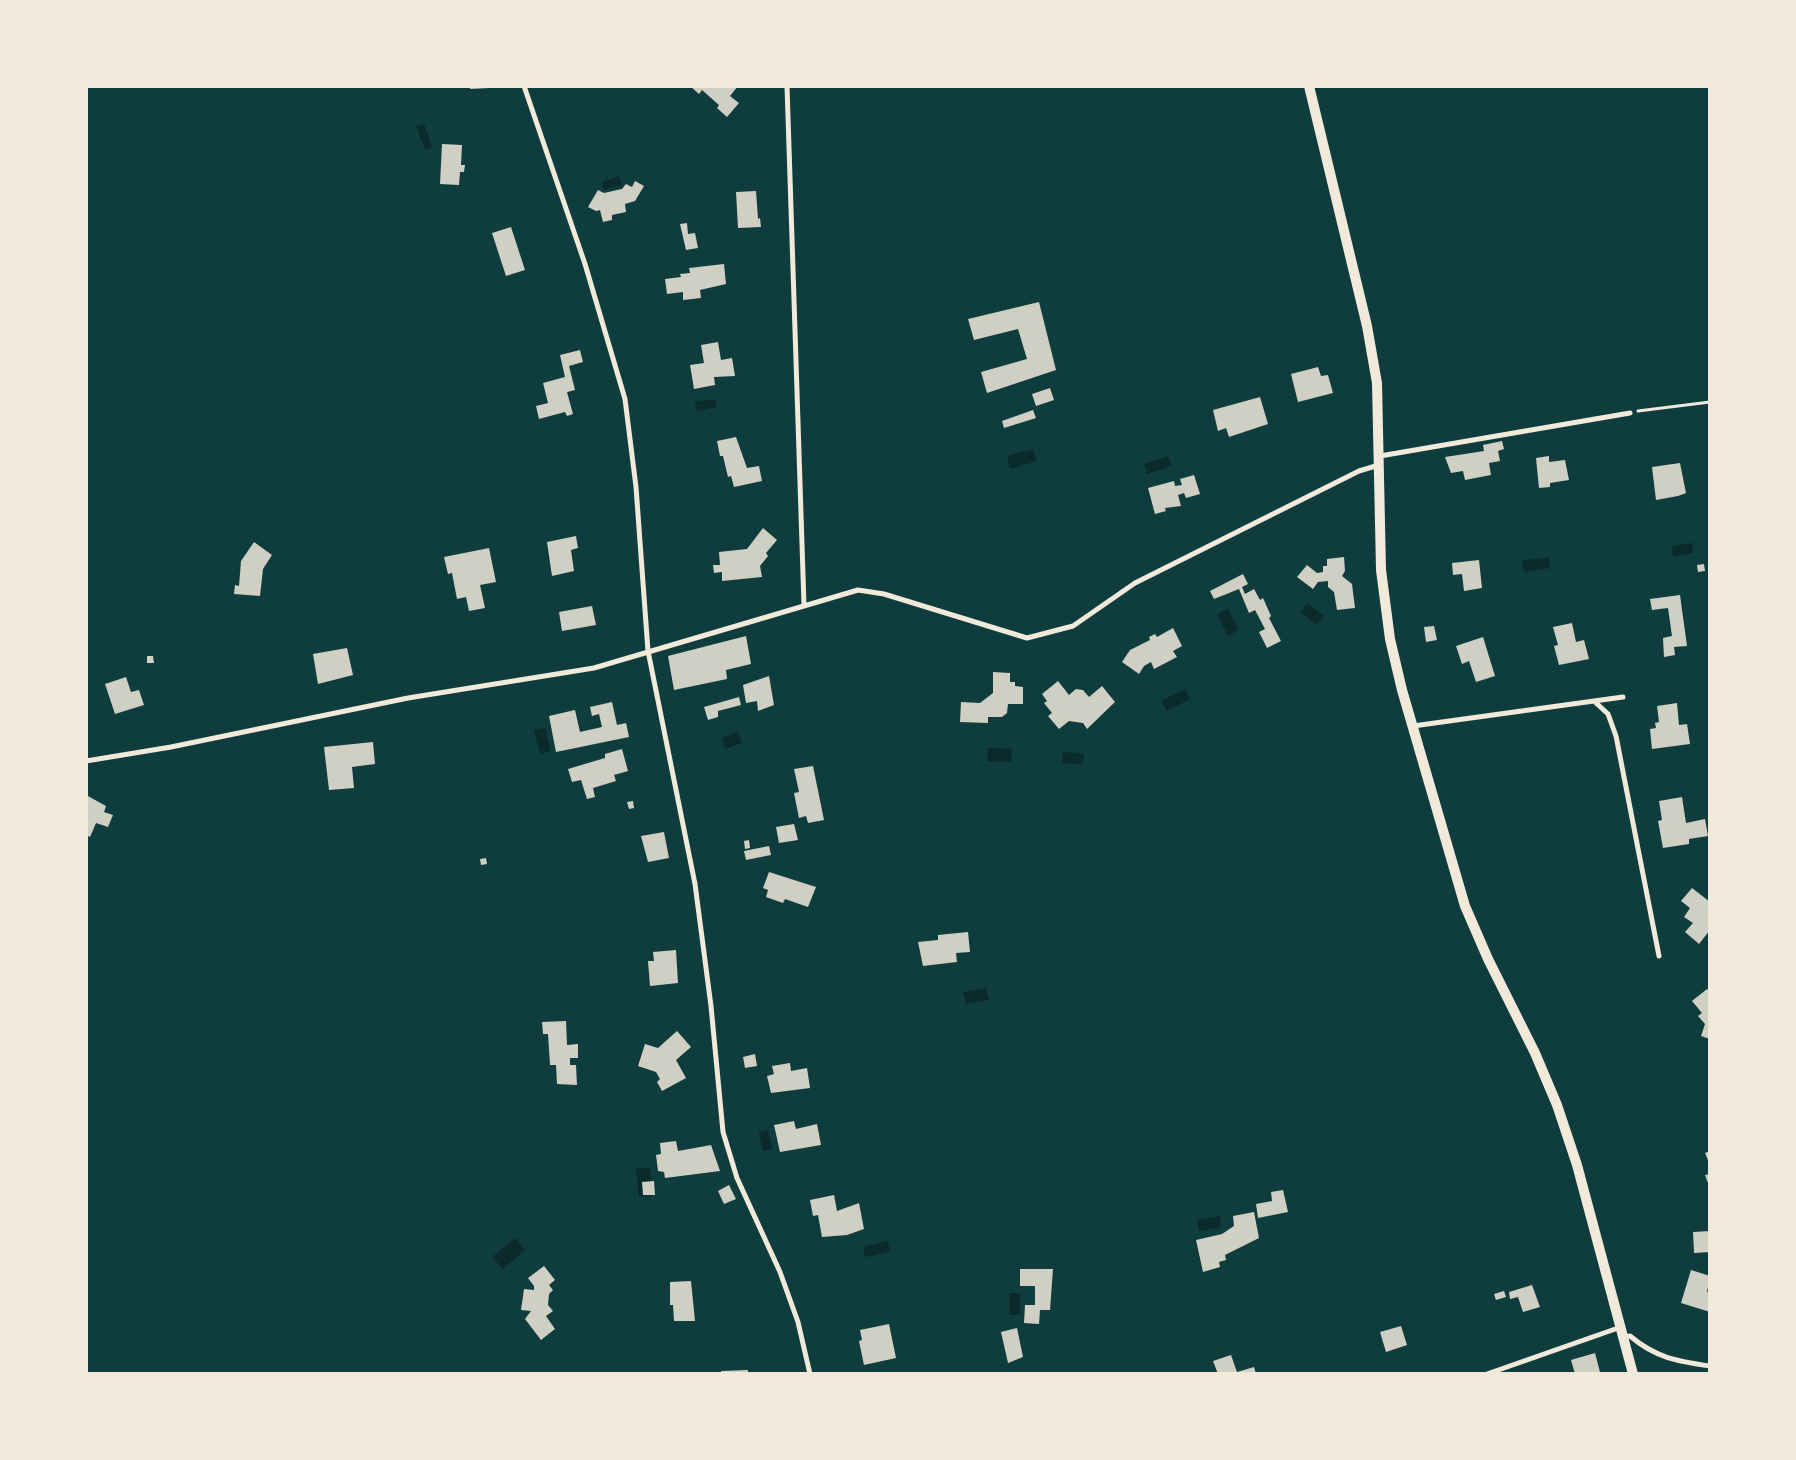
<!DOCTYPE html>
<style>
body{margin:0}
#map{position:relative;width:1796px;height:1460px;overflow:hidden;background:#0f3d3e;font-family:"Alegreya Sans",sans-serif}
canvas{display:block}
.frame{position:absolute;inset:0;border:88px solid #f1e9da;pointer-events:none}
</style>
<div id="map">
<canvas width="1796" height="1460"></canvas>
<div class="frame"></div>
</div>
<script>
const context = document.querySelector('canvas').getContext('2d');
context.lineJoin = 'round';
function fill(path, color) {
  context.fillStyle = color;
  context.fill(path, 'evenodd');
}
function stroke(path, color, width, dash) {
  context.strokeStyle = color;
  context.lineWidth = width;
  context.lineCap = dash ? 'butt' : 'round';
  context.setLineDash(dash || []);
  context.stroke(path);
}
const water = new Path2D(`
 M424 124 432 147 425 150 416 126Z
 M619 176 622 185 604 190 602 182Z
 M715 399 717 407 697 411 695 402Z
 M1033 449 1037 461 1010 469 1007 456Z
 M1168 456 1172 466 1147 474 1144 464Z
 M1692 543 1693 553 1673 556 1672 546Z
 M1549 557 1550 568 1524 572 1522 561Z
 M1307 603 1324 616 1317 625 1301 612Z
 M1228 609 1239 630 1228 636 1217 614Z
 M1185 689 1190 699 1167 711 1161 701Z
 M545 728 551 751 540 754 534 730Z
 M738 732 742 743 725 749 721 738Z
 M988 748 1012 749 1011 762 987 761Z
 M1063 752 1084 754 1083 764 1062 763Z
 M986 988 989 1000 966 1004 963 992Z
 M768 1130 773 1149 763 1151 759 1132Z
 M650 1168 652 1196 639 1197 636 1169Z
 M1220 1216 1221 1227 1199 1231 1197 1220Z
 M515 1238 525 1250 503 1269 492 1257Z
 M888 1241 890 1252 867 1257 863 1253 865 1246Z
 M1009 1293H1020V1315H1009Z`);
const building = new Path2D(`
 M470 86H490V88L470 89Z
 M690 86H738L730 96 739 103 727 117 717 108 719 105 702 90 699 94Z
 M442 144 462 145 461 165H465L464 172H460L459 185 440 184Z
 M635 181 644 186 635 201 625 204 626 212 612 215V220L603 222 600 210 596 211 588 207 598 190 604 193 622 189 626 184 632 187Z
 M756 191 758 219 760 218 761 227 738 228 736 192Z
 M687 223 688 234 695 233 698 248 686 250 680 224Z
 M511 227 525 270 506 276 492 233Z
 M724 264 726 284 700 290 701 298 683 300V292L667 294 665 279 681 277 680 274 690 273 689 268Z
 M1039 302 1056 370 987 393 981 372 1027 359 1018 329 974 340 968 319Z
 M718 342 721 360 732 358 735 376 714 377 715 385 694 389 690 365 704 363 701 345Z
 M580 350 583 362 569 366 575 390 567 392 573 414 567 416 565 412 539 419 536 406 548 403 543 383 565 377 560 355Z
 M1318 367 1321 376 1328 375 1333 393 1298 402 1291 374Z
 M1050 388 1054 400 1036 406 1032 394Z
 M1260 397 1268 424 1229 437 1226 428 1218 431 1213 410Z
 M1033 410 1036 418 1004 428 1002 421Z
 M736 437 747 468 759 466 762 481 734 487 731 476 728 477 723 456H720L717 441Z
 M1502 441 1504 449 1498 451 1500 461 1489 463 1491 475 1465 480 1463 471 1451 473 1445 457 1484 451 1483 445Z
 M1549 456V462L1565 460 1569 480 1550 483V487L1539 488 1536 458Z
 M1680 463 1686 493 1678 496 1656 500 1652 467Z
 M1194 475 1200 494 1186 498 1184 493 1178 495 1181 506 1165 508 1166 511 1155 514 1148 488 1174 481 1175 486 1182 485 1180 479Z
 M763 528 777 540 766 553 768 556 760 566 762 577 722 581V572L714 573 713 565H720L719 552 747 549Z
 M576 536 578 548 571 550 574 571 552 576 547 542Z
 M254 542 272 555 263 569 260 596 234 594 235 585 239 586 241 561Z
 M489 548 496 582 480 585 485 608 469 611 466 597 457 599 452 573 448 574 444 557Z
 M1344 557 1345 571 1342 576 1352 584 1355 608 1337 610 1334 592 1328 587V581L1318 582 1313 589 1297 577 1307 565 1317 573 1323 572V566H1327V559Z
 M1479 560 1482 588 1464 591 1462 574 1453 575 1452 563Z
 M1704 564 1705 571 1698 572 1697 565Z
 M1243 574 1248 584 1242 587 1245 594 1254 589 1260 600 1263 598 1271 616 1269 618 1281 641 1267 648 1259 632 1265 629 1255 610 1249 613 1239 589 1214 599 1210 591Z
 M1680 595 1687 646 1674 647 1675 655 1664 657 1663 638 1672 636 1668 608 1652 610 1650 599Z
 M592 606 596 625 562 631 559 612Z
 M1572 623 1576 642 1584 640 1589 659 1559 665 1554 646 1558 645 1553 627Z
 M1434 626 1437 640 1426 642 1424 627Z
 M1173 628 1182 646 1173 651 1177 657 1154 669 1151 662 1144 666 1139 674 1122 662 1130 650 1150 640 1149 637 1155 634 1157 637Z
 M746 636 751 664 726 670 727 679 674 690 668 656Z
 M1483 637 1495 676 1476 682 1469 661 1462 664 1456 646Z
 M347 648 353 675 318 684 313 654Z
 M147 656H153L154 663H147Z
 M993 672 1010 673V682H1015V686L1023 687V704H1008L1007 713 1002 717H988V723L960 722 961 702 980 703 993 693Z
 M769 676 774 705 758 711 757 701 746 703 743 685Z
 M126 677 131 692 139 690 144 705 115 714 105 684Z
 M1058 681 1069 695 1076 689 1083 690 1089 697 1102 686 1115 702 1087 729 1083 723 1069 721 1059 729 1048 716 1052 713 1044 703 1047 701 1042 694Z
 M739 697 741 705 718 711V717L708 720 704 707Z
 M612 702 617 725 626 723 629 737 556 752 549 716 575 710 580 732 602 727 599 714 592 716 590 707Z
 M1677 703 1679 725 1687 724 1690 744 1652 749 1650 729 1656 728 1655 723 1659 722 1657 706Z
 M373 742 375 764 352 767 354 788 329 790 324 747Z
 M622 749 628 771 614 775 616 781 593 788 595 797 587 799 581 780 572 782 568 769 605 758V754Z
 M813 766 824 820 808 823 806 816 799 818 794 793 799 792 794 769Z
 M86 795 106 806 104 812 113 815 108 827 96 823 90 837 86 835Z
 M1682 797 1686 823 1705 819 1708 836 1689 839V844L1663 848 1658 821 1662 820 1659 801Z
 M633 801 634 808 629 809 627 802Z
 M794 824 798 840 779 843 776 827Z
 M664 832 669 858 648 862 641 836Z
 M749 840 750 848 745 849 744 841Z
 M769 846 771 855 746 860 744 851Z
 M486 858 487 864 481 865 480 859Z
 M769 872 816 887 808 907 785 899 783 903 766 897 768 890 763 888Z
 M1692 888 1710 902V930L1699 944 1685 932 1693 923 1684 917 1690 908 1681 901Z
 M968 932 970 952 956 953 957 962 923 966 918 942 938 940V935Z
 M676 950 678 983 650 986 648 961H654L653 952Z
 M1707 989 1710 992V1039L1701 1036 1705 1024 1698 1016 1702 1013 1692 1001Z
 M566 1021 567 1045 578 1044V1058H570V1065H576L577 1085 557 1084 556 1065H550L548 1034H543L542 1022Z
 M677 1031 691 1047 676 1060 686 1078 662 1091 657 1082 660 1079 656 1072 638 1066 645 1044 658 1048Z
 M755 1054 757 1066 745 1068 743 1057Z
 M790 1063 791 1071 807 1068 810 1088 771 1093 767 1076 774 1074 772 1066Z
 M794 1121 796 1129 817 1124 821 1145 780 1152 774 1125Z
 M676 1141 678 1151 711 1145 720 1171 665 1178 664 1172 658 1171 656 1155 661 1154 660 1143Z
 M1710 1151V1165L1705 1153Z
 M1710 1174V1188L1705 1175Z
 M654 1181 655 1195H643L642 1182Z
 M729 1185 736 1199 724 1204 718 1191Z
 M1283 1190 1288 1212 1258 1218 1256 1204 1272 1201 1271 1192Z
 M834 1195 837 1211 859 1203 864 1229 847 1235 822 1237 818 1215 813 1216 810 1200Z
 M1254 1212 1259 1238 1225 1255 1226 1260 1219 1262 1220 1267 1203 1272 1196 1240 1222 1234 1234 1226 1233 1216Z
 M1710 1231V1252L1694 1253 1693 1232Z
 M544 1266 555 1280 549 1285 553 1290 549 1294 548 1305 553 1311 546 1316 555 1329 541 1340 525 1319 531 1311 521 1310 524 1289 534 1290V1286L528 1278Z
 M1020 1269H1053L1050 1310H1040L1039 1324 1024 1323 1025 1305H1035V1286H1020Z
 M1691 1270 1710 1276 1707 1292 1710 1293V1312L1681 1303Z
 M691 1281 695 1321H674L673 1305H670V1282Z
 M1532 1285 1540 1307 1523 1312 1518 1297 1510 1299 1509 1292Z
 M1504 1291 1506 1297 1496 1300 1494 1294Z
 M889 1324 896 1358 864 1365 859 1341 862 1340 860 1330Z
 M1401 1326 1407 1345 1386 1352 1380 1332Z
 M1017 1328 1023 1357 1008 1363 1001 1332Z
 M1595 1353 1600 1372 1575 1374 1571 1360Z
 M1231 1355 1237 1372 1254 1367 1256 1374H1218L1213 1361Z
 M748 1370V1374H721V1371Z`);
const path = new Path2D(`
 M1638 411 1710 402`);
const minor = new Path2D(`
 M524 86 585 264 625 399 636 487 648 651 695 884 711 1006 723 1132 737 1178 780 1272 798 1322 810 1374
 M787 86 804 605
 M1380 456 1630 413
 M1594 701 1623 697
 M1413 726 1594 701 1608 714 1616 736 1659 956
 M86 761 171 747 408 698 594 668 858 590 884 594 1027 638 1073 626 1135 583 1359 471 1379 465
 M1623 1337 1630 1336C1656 1358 1677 1361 1710 1366
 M1487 1374 1621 1327`);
const secondary = new Path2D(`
 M1309 86 1367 326 1377 383 1381 570 1390 639 1402 690 1465 906 1488 959 1535 1053 1557 1105 1577 1165 1633 1374`);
fill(water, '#0a2a2b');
fill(building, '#cfcfc3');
stroke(path, '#f1e9da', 3);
stroke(minor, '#f1e9da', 5);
stroke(secondary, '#f1e9da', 10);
</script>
